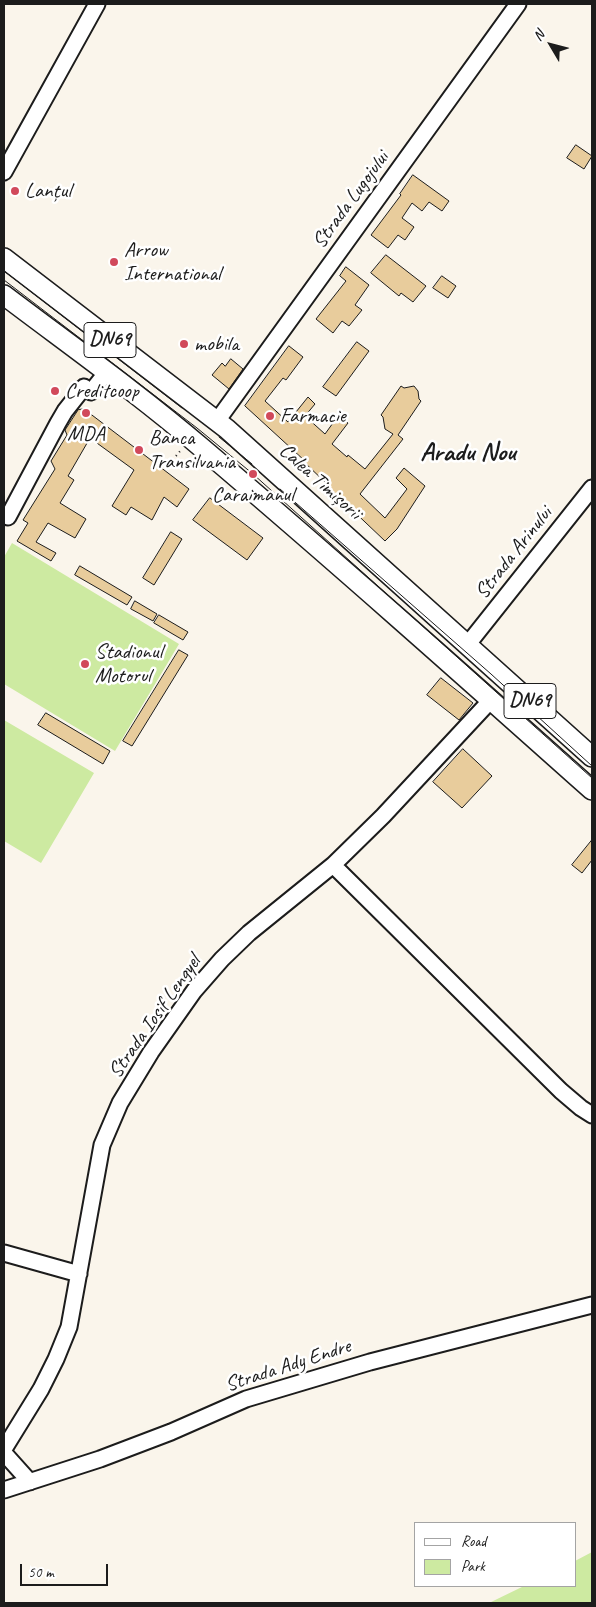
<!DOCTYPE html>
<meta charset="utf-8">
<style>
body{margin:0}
#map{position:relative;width:596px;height:1607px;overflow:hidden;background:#faf5eb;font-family:Caveat,sans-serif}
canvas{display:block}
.frame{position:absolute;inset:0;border:5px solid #1c1c1c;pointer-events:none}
.legend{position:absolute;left:414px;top:1522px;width:162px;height:65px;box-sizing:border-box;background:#fff;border:1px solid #a4a4a4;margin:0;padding:6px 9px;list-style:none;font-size:15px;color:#1c1c1c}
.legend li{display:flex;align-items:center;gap:10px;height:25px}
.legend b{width:25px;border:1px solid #a4a4a4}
.north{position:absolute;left:526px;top:20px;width:50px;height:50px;-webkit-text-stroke:4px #fff;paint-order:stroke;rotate:307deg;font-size:14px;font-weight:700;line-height:20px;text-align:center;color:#1c1c1c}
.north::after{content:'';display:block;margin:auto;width:18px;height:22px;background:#1c1c1c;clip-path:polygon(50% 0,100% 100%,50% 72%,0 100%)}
.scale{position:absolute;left:20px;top:1564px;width:88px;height:22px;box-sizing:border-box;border:2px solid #1c1c1c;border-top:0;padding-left:6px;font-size:15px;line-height:18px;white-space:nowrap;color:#1c1c1c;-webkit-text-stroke:4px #fff;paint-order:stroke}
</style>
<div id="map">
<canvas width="596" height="1607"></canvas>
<div class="frame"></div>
<ul class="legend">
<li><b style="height:6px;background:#fff"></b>Road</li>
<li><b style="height:14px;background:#cdeaa1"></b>Park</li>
</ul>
<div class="north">N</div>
<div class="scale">50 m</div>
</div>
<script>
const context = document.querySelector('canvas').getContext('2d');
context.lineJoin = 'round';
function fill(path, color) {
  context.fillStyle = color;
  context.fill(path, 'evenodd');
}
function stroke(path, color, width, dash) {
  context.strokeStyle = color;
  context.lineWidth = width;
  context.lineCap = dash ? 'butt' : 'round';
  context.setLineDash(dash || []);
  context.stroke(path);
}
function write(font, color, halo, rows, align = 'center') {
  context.font = font + ' Caveat,sans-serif';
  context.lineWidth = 5;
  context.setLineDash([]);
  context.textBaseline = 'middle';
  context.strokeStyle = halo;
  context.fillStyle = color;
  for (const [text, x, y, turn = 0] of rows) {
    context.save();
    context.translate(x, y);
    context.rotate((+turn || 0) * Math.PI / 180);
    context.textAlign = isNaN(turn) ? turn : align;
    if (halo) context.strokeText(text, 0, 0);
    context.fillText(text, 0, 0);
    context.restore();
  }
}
const green = new Path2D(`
 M12 543 179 644 115 751 4 684V557Z
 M4 720 94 773 41 863 4 841Z
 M592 1552V1603H489L524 1586H575V1561Z`);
const building = new Path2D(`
 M576 145 592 156 584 169 567 158Z
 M413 175 449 201 442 211 429 202 422 211 412 203 402 218 414 227 405 240 398 235 388 248 371 235 401 195 400 194Z
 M386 255 426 286 413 302 401 293 399 296 371 273Z
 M346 267 369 285 355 305 362 310 349 326 342 321 333 333 316 319 346 281 340 276Z
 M442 276 456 286 448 298 433 288Z
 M357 342 369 351 336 396 323 387Z
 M289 346 303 357 286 380 283 378 265 401 288 422 308 397 315 404 305 416 325 434 338 416 348 423 332 444 347 457 348 455 365 469 393 434 385 429 383 417 381 415 401 386 404 388 414 386 418 391 419 399 421 401 398 435 403 439 360 494 385 518 407 489 396 478 404 468 425 486 397 529 385 541 326 485 327 484 304 462 305 461 245 406Z
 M231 359 243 369 229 389 212 375 222 363 225 366Z
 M84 409 189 489 177 507 164 497 152 520 131 507 126 515 112 506 134 470 90 438 68 476 74 480 60 503 86 519 75 538 48 523 36 542 56 553 51 561 17 541 28 523 23 520 55 469 51 461 67 435 65 430 78 410Z
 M210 498 263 538 247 560 193 520Z
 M171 532 182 539 154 585 143 578Z
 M80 566 132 597 127 605 75 575Z
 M135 601 157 614 153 621 131 609Z
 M159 615 188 632 183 640 154 623Z
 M179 650 188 655 132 746 123 741Z
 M441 678 473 703 459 720 427 695Z
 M46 713 110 751 103 764 38 725Z
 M463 749 492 776 462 808 433 782Z
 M592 840V860L582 873 572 865Z`);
const path = new Path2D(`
 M176 456 181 450`);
const minor = new Path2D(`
 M4 172 97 4
 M91 392 107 372
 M217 421 518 4
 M8 517 58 423 65 411 84 387
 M468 644 592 488
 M333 865 561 1091 581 1108 592 1115
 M4 1253 79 1274
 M4 1449 41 1389 56 1359 69 1327 102 1145 120 1103 151 1052 194 991 222 959 249 933 333 865 383 816 491 700
 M4 1453 30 1482
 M4 1490 100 1459 171 1432 246 1399 370 1362 592 1305`);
const major = new Path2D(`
 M4 258 227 429 592 757
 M4 295C70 345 139 394 202 448 334 560 463 675 592 790`);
const tram = new Path2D(`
 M4 271 182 408
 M4 280 197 428 253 474 592 778
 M219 437 252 464
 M280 489 491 674 592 766`);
const markers = [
 [15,191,5,"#d1495b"],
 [114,262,5,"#d1495b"],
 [184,344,5,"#d1495b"],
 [55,391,5,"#d1495b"],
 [86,413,5,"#d1495b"],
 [270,416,5,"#d1495b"],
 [139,450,5,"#d1495b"],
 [253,474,5,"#d1495b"],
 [85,664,5,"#d1495b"]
];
const shields = [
 [110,340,52],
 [530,701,52]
];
const shieldNames = [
 ["DN69",110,340],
 ["DN69",530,701]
];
const poiNames = [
 ["Lanțul",25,191],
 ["Arrow",124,250],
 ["International",124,274],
 ["mobila",194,344],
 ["Creditcoop",65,391],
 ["Farmacie",280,416],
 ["MDA",86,434,"center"],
 ["Banca",149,438],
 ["Transilvania",149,462],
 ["Caraimanul",253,495,"center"],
 ["Stadionul",95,652],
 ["Motorul",95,676]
];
const streetNames = [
 ["Strada Lugojului",351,200,-54],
 ["Calea Timișorii",320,482,42],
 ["Strada Arinului",514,553,-52],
 ["Strada Iosif Lengyel",155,1017,-55],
 ["Strada Ady Endre",288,1366,-18]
];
const districtNames = [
 ["Aradu Nou",468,453]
];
fill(green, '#cdeaa1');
fill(building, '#e8cc9c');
stroke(building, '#1c1c1c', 1);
stroke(minor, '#1c1c1c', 19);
stroke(major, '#1c1c1c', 22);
stroke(path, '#1c1c1c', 2, [1, 4]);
stroke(minor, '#fff', 15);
stroke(major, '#fff', 19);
stroke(tram, '#1c1c1c', 1);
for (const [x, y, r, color] of markers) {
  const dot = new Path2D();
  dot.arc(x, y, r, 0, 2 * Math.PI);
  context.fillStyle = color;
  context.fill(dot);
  stroke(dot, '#fff', 2);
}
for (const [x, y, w] of shields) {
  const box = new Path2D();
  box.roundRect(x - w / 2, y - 17.5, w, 35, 4);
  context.fillStyle = '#fff';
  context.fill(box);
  stroke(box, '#1c1c1c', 1);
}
write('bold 20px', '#1c1c1c', null, shieldNames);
write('21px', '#1c1c1c', '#fff', poiNames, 'left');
write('21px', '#1c1c1c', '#fff', streetNames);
write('bold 26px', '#1c1c1c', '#fff', districtNames);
</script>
